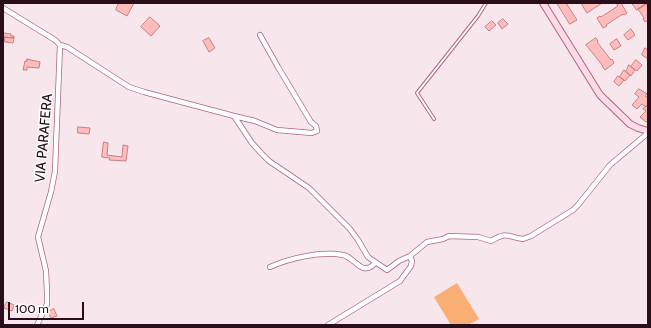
<!DOCTYPE html>
<style>
body{margin:0}
#map{position:relative;width:651px;height:328px;overflow:hidden;background:#f7e6eb;font-family:Cabin,sans-serif}
canvas{display:block}
.frame{position:absolute;inset:0;border:4px solid #2a0e19;pointer-events:none}
.scale{position:absolute;left:8px;top:302px;width:76px;height:18px;box-sizing:border-box;border:2px solid #2a0e19;border-top:0;padding-left:5px;font-size:12px;line-height:14px;white-space:nowrap;color:#2a0e19;-webkit-text-stroke:3px #fff;paint-order:stroke}
</style>
<div id="map">
<canvas width="651" height="328"></canvas>
<div class="frame"></div>
<div class="scale">100 m</div>
</div>
<script>
const context = document.querySelector('canvas').getContext('2d');
context.lineJoin = 'round';
function fill(path, color) {
  context.fillStyle = color;
  context.fill(path, 'evenodd');
}
function stroke(path, color, width, dash) {
  context.strokeStyle = color;
  context.lineWidth = width;
  context.lineCap = dash ? 'butt' : 'round';
  context.setLineDash(dash || []);
  context.stroke(path);
}
function write(font, color, halo, rows, align = 'center') {
  context.font = font + ' Cabin,sans-serif';
  context.lineWidth = 3;
  context.setLineDash([]);
  context.textBaseline = 'middle';
  context.strokeStyle = halo;
  context.fillStyle = color;
  for (const [text, x, y, turn = 0] of rows) {
    context.save();
    context.translate(x, y);
    context.rotate((+turn || 0) * Math.PI / 180);
    context.textAlign = isNaN(turn) ? turn : align;
    if (halo) context.strokeText(text, 0, 0);
    context.fillText(text, 0, 0);
    context.restore();
  }
}
const green = new Path2D(`
 M457 283 479 319 468 325H451L434 297Z`);
const building = new Path2D(`
 M119 3H134L127 16 116 10Z
 M557 3H566L577 20 570 24Z
 M584 3H602L587 13 582 5Z
 M621 3 627 13 624 15 623 14 606 25 607 26 603 28 597 18 600 16 601 17 618 6 617 5Z
 M632 3H644L645 5 637 10Z
 M646 4 648 7V20L645 22 643 19 644 18 638 9Z
 M150 17 160 26 151 36 141 27Z
 M503 19 508 24 502 29 498 23Z
 M492 21 496 25 489 31 485 27Z
 M631 29 635 35 628 40 624 35Z
 M4 33 11 34V36H14V38L3 37Z
 M5 37 14 38 13 43 5 42Z
 M209 38 215 48 209 52 203 41Z
 M596 38 598 41 597 42 611 60 612 59 614 63 605 70 602 66H603L586 45Z
 M617 39 621 46 614 50 610 44Z
 M645 48 648 50V59L642 55Z
 M27 59 40 62 39 68 27 67V70H23L25 61H27Z
 M636 60 642 65 637 71 631 67Z
 M629 65 635 70 631 76 626 72Z
 M624 70 630 75 625 81 620 77Z
 M618 76 624 80 619 86 614 82Z
 M639 89 647 94 645 96 648 98V105L646 107 642 104 637 109 632 105 639 97 635 94Z
 M648 105V120L646 122 640 117 646 111 643 109Z
 M78 127 90 128 89 134 78 133Z
 M104 142 108 143 107 155 122 157 123 145 128 146 126 161 109 160 110 158 102 157Z
 M7 302 14 305 12 311 4 308Z
 M54 309 57 316 51 318 48 312Z`);
const service = new Path2D(`
 M434 119 417 93 478 16 486 3`);
const minor = new Path2D(`
 M3 8 55 40 60 45 67 47 129 87 144 92 234 116 252 143 261 153 269 161 309 188 350 229 358 240 368 257 387 270 399 261 410 256
 M234 116 255 121 277 130 312 133 317 131 316 126 311 122 278 67 260 35
 M270 267C290 258 321 251 343 255 355 257 362 278 375 263
 M37 325 47 304V293L46 271 38 237 51 192 55 171 60 45
 M328 325 400 281 411 266 412 261 410 256 427 242 443 239 449 236 478 237 491 241C508 231 507 237 523 239L531 236 573 210 578 205 610 165 648 133`);
const secondary = new Path2D(`
 M543 3 600 95 630 124 638 128 648 131`);
const streetNames = [
 ["VIA PARAFERA",44,138,-85]
];
fill(green, '#f9ae74');
fill(building, '#febcbd');
stroke(building, '#ca7e80', 1);
stroke(service, '#ac667e', 4);
stroke(minor, '#ac667e', 6);
stroke(secondary, '#ac667e', 8);
stroke(service, '#fff', 2);
stroke(minor, '#fff', 4.5);
stroke(secondary, '#ffdae8', 6);
write('14px', '#2a0e19', '#fff', streetNames);
</script>
